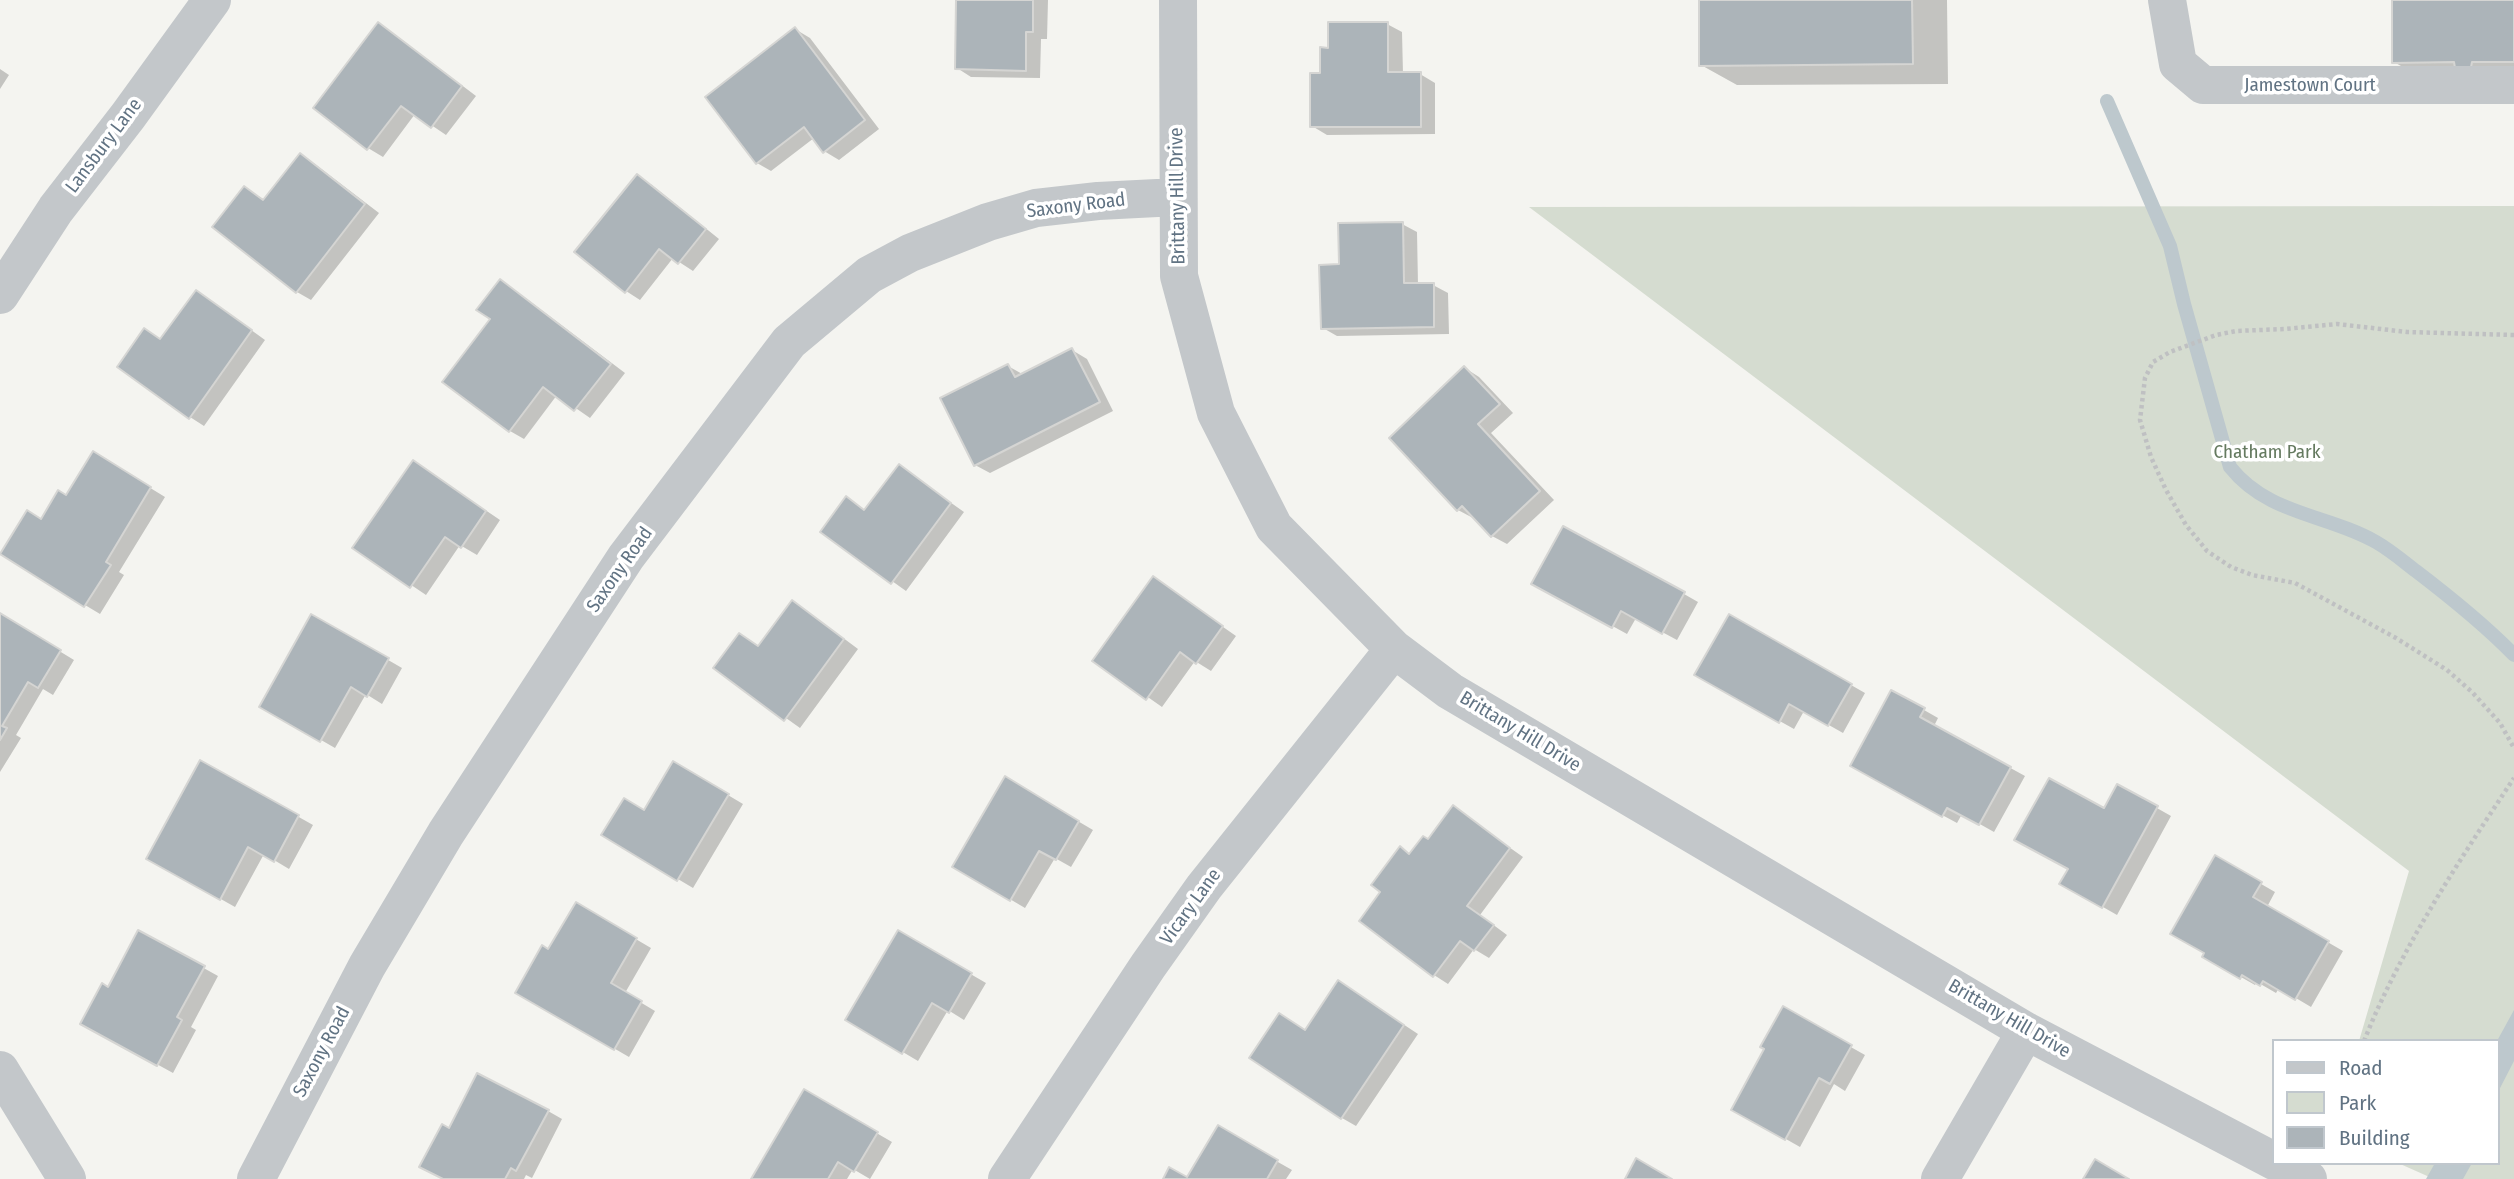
<!DOCTYPE html>
<style>
body{margin:0}
#map{position:relative;width:2514px;height:1179px;overflow:hidden;background:#f4f4f0;font-family:"Fira Sans Condensed",sans-serif}
canvas{display:block}
.legend{position:absolute;left:2272px;top:1039px;width:228px;height:126px;box-sizing:border-box;background:#fff;border:2px solid #c0c7cd;margin:0;padding:9px 12px;list-style:none;font-size:21px;color:#617383}
.legend li{display:flex;align-items:center;gap:14px;height:35px}
.legend b{width:35px;border:2px solid #c0c7cd}
</style>
<div id="map">
<canvas width="2514" height="1179"></canvas>
<ul class="legend">
<li><b style="height:9px;background:#c3c7ca"></b>Road</li>
<li><b style="height:19px;background:#d5dcd0"></b>Park</li>
<li><b style="height:19px;background:#acb4b9"></b>Building</li>
</ul>
</div>
<script>
const context = document.querySelector('canvas').getContext('2d');
context.lineJoin = 'round';
function fill(path, color) {
  context.fillStyle = color;
  context.fill(path, 'evenodd');
}
function stroke(path, color, width, dash) {
  context.strokeStyle = color;
  context.lineWidth = width;
  context.lineCap = dash ? 'butt' : 'round';
  context.setLineDash(dash || []);
  context.stroke(path);
}
function write(font, color, halo, rows, align = 'center') {
  context.font = font + ' "Fira Sans Condensed",sans-serif';
  context.lineWidth = 7;
  context.setLineDash([]);
  context.textBaseline = 'middle';
  context.strokeStyle = halo;
  context.fillStyle = color;
  for (const [text, x, y, turn = 0] of rows) {
    context.save();
    context.translate(x, y);
    context.rotate((+turn || 0) * Math.PI / 180);
    context.textAlign = isNaN(turn) ? turn : align;
    if (halo) context.strokeText(text, 0, 0);
    context.fillText(text, 0, 0);
    context.restore();
  }
}
const green = new Path2D(`
 M2514 206V1179H2434L2398 1163H2498V1041H2359L2409 871 1529 207Z`);
const water = new Path2D(`
 M2514 1010V1061L2498 1092 2497 1041Z
 M2435 1163H2472L2463 1179H2426Z`);
const shadow = new Path2D(`
 M957 0H1048L1047 39H1041L1040 78 971 77 957 68Z
 M1700 0H1947L1948 84 1737 85 1701 65Z
 M2394 0H2514V82H2429L2394 62Z
 M379 24 393 33 476 96 446 135 415 114 383 157 368 148Z
 M1387 24 1402 32 1403 74H1420L1435 83V134L1327 135 1312 126 1321 75Z
 M795 29 810 38 879 129 839 160 824 151 814 138 771 171 757 163Z
 M0 69 9 75 0 89Z
 M300 155 315 164 379 213 311 300 297 292 245 188 265 200Z
 M637 176 652 185 719 239 693 271 673 258 640 300 626 291Z
 M1402 224 1417 232 1418 285H1433L1448 293 1449 334 1337 336 1323 328 1341 266Z
 M501 281 515 290 625 373 590 418 557 395 524 439 510 431 492 319Z
 M211 301 265 340 204 426 190 417Z
 M1072 350 1087 359 1113 411 990 473 975 465 1008 366 1024 375Z
 M1465 368 1479 377 1513 413 1491 433 1554 500 1507 544 1492 536 1474 517 1473 518 1458 510Z
 M108 462 165 497 119 572 124 575 100 614 85 605 42 520Z
 M899 466 964 512 906 591 822 531 846 499 866 511Z
 M428 471 500 520 477 555 460 545 426 595 355 547Z
 M1153 578 1236 636 1211 671 1195 661 1162 707 1095 660Z
 M1534 583 1684 594 1698 602 1677 640 1636 618 1627 634Z
 M807 611 858 649 800 728 716 668 759 647Z
 M0 615 74 660 53 695 43 689 16 735 21 738 0 772Z
 M312 616 402 668 382 704 366 694 335 748 262 706Z
 M1730 616 1865 693 1843 733 1804 711 1794 729 1697 675Z
 M1924 710 1938 718 1934 726 2025 776 1994 832 1962 814 1957 823 1866 774Z
 M201 762 313 825 289 869 264 854 235 907 148 858Z
 M674 763 743 804 693 888 604 835 645 812Z
 M1006 779 1093 830 1071 867 1055 858 1025 908 954 866Z
 M2118 786 2171 816 2117 915 2061 883Z
 M1454 808 1523 857 1480 915 1507 935 1489 958 1474 949 1448 984 1434 975 1383 891 1401 849 1411 855 1429 841Z
 M2216 858 2275 892 2267 907 2343 951 2311 1007 2279 988 2276 993 2257 982 2255 985 2204 956Z
 M576 904 651 948 625 993 655 1011 629 1057 517 992 549 951Z
 M139 932 218 976 191 1027 196 1030 173 1073 82 1023 108 989Z
 M898 932 986 983 964 1020 948 1010 918 1061 847 1019Z
 M1353 991 1418 1034 1356 1126 1342 1118 1306 1031Z
 M1783 1009 1865 1055 1845 1091 1834 1084 1800 1147 1733 1109 1767 1049Z
 M804 1091 892 1142 870 1179 853 1169 847 1179H755Z
 M548 1111 562 1119 532 1178 526 1175 524 1179H445L450 1130Z
 M1218 1128 1292 1170 1286 1179H1188Z`);
const stream = new Path2D(`
 M2107 101 2170 246 2184 304 2230 467C2268 515 2327 514 2376 542 2390 550 2403 561 2416 571 2450 597 2484 624 2514 655`);
const building = new Path2D(`
 M956 0H1033V32H1026V71L955 69Z
 M1699 0H1912L1913 64 1699 66Z
 M2392 0H2514V62H2472L2471 67 2455 68 2454 62 2392 63Z
 M378 22 462 86 431 128 401 106 367 150 313 108Z
 M1328 22H1388V72H1421V127H1310V73H1320V47L1328 48Z
 M795 27 865 120 823 153 804 127 756 164 705 97Z
 M300 153 365 204 296 293 212 227 244 186 263 200Z
 M637 174 706 229 678 264 659 249 625 293 574 252Z
 M1403 222 1404 283H1434V327L1321 329 1319 265 1339 264 1338 223Z
 M500 279 611 364 574 411 543 387 509 432 442 382 490 319 476 310Z
 M196 290 252 330 189 419 117 367 144 328 160 339Z
 M1072 348 1100 402 974 466 940 398 1008 364 1015 377Z
 M1464 366 1500 404 1478 424 1540 491 1491 537 1462 506 1457 511 1389 438Z
 M93 451 151 487 106 562 111 565 84 607 0 554 27 510 41 519 58 490 66 495Z
 M413 460 486 511 461 548 445 537 410 588 352 548Z
 M899 464 951 503 891 584 820 532 846 496 864 510Z
 M1563 526 1685 592 1662 634 1621 611 1612 628 1531 584Z
 M1153 576 1223 626 1196 664 1180 652 1146 700 1092 661Z
 M792 600 844 639 784 721 713 668 739 633 758 646Z
 M0 613 61 650 38 688 28 682 2 726 7 728 0 740Z
 M311 614 389 658 367 697 351 687 320 742 259 707Z
 M1729 614 1852 684 1828 726 1789 704 1779 723 1694 675Z
 M1891 690 1925 708 1920 717 2011 767 1979 825 1947 808 1942 817 1850 766Z
 M200 760 299 815 274 862 248 847 220 900 146 859Z
 M673 761 729 794 677 881 601 835 624 798 644 810Z
 M1005 776 1079 821 1056 860 1039 851 1010 901 952 867Z
 M2049 778 2104 808 2117 784 2158 806 2102 908 2059 884 2068 869 2014 840Z
 M1453 805 1510 848 1467 906 1494 925 1474 951 1460 941 1433 977 1359 921 1380 892 1371 885 1400 846 1409 854 1423 836 1428 839Z
 M2215 855 2262 882 2253 897 2329 941 2295 1000 2263 981 2260 986 2242 975 2240 979 2202 957 2204 953 2170 934Z
 M576 902 637 938 611 983 642 1001 614 1050 515 993 542 945 548 949Z
 M138 930 205 966 177 1017 182 1020 157 1066 80 1024 102 983 108 987Z
 M898 930 972 973 949 1013 932 1003 902 1054 845 1020Z
 M1338 980 1404 1025 1341 1119 1249 1058 1279 1013 1305 1030Z
 M1783 1006 1852 1045 1830 1084 1819 1078 1785 1140 1731 1110 1764 1049 1760 1047Z
 M477 1073 549 1110 516 1171 511 1168 505 1179H443L419 1167 442 1124 449 1128Z
 M804 1089 878 1132 854 1172 838 1162 828 1179H751Z
 M1218 1125 1278 1160 1267 1179H1163L1169 1167 1187 1177Z
 M1636 1158 1672 1179H1625Z
 M2095 1159 2129 1179H2083Z`);
const path = new Path2D(`
 M2514 335 2407 332 2337 324 2285 329 2236 331 2216 335 2170 352 2153 362 2145 378 2140 420 2151 457 2166 490 2186 525 2207 551 2231 567 2252 575 2295 583 2396 638 2447 670 2472 692 2500 723 2514 748
 M2364 1041C2401 948 2459 861 2514 778`);
const minor = new Path2D(`
 M1178 0 1179 276 1216 413 1274 527 1394 649 1450 691 2026 1031 2274 1161
 M2167 0 2178 64 2203 85H2514
 M0 295 56 209 128 116 212 0
 M0 1070 67 1179
 M2278 1163 2308 1179
 M256 1179 367 966 446 833 626 557 789 342 869 275 910 253 988 222 1036 208 1098 201 1177 197
 M1007 1179 1148 966 1204 887 1394 649
 M1940 1179 2026 1031`);
const streetNames = [
 ["Jamestown Court",2310,86],
 ["Lansbury Lane",104,146,-53],
 ["Brittany Hill Drive",1178,196,-91],
 ["Saxony Road",1076,206,-7],
 ["Saxony Road",620,570,-55],
 ["Brittany Hill Drive",1520,732,31],
 ["Vicary Lane",1191,907,-54],
 ["Brittany Hill Drive",2009,1019,30],
 ["Saxony Road",322,1052,-62]
];
const parkNames = [
 ["Chatham Park",2267,453]
];
fill(green, '#d5dcd0');
fill(water, '#bdc8cd');
fill(shadow, '#0003');
stroke(stream, '#bdc8cd', 14);
fill(building, '#acb4b9');
stroke(building, '#d5d5d3', 2);
stroke(path, '#bfc0c2', 4.5, [3.5, 3.5]);
stroke(minor, '#c3c7ca', 38);
write('19px', '#617383', '#fff', streetNames);
write('19px', '#657a60', '#fff', parkNames);
</script>
